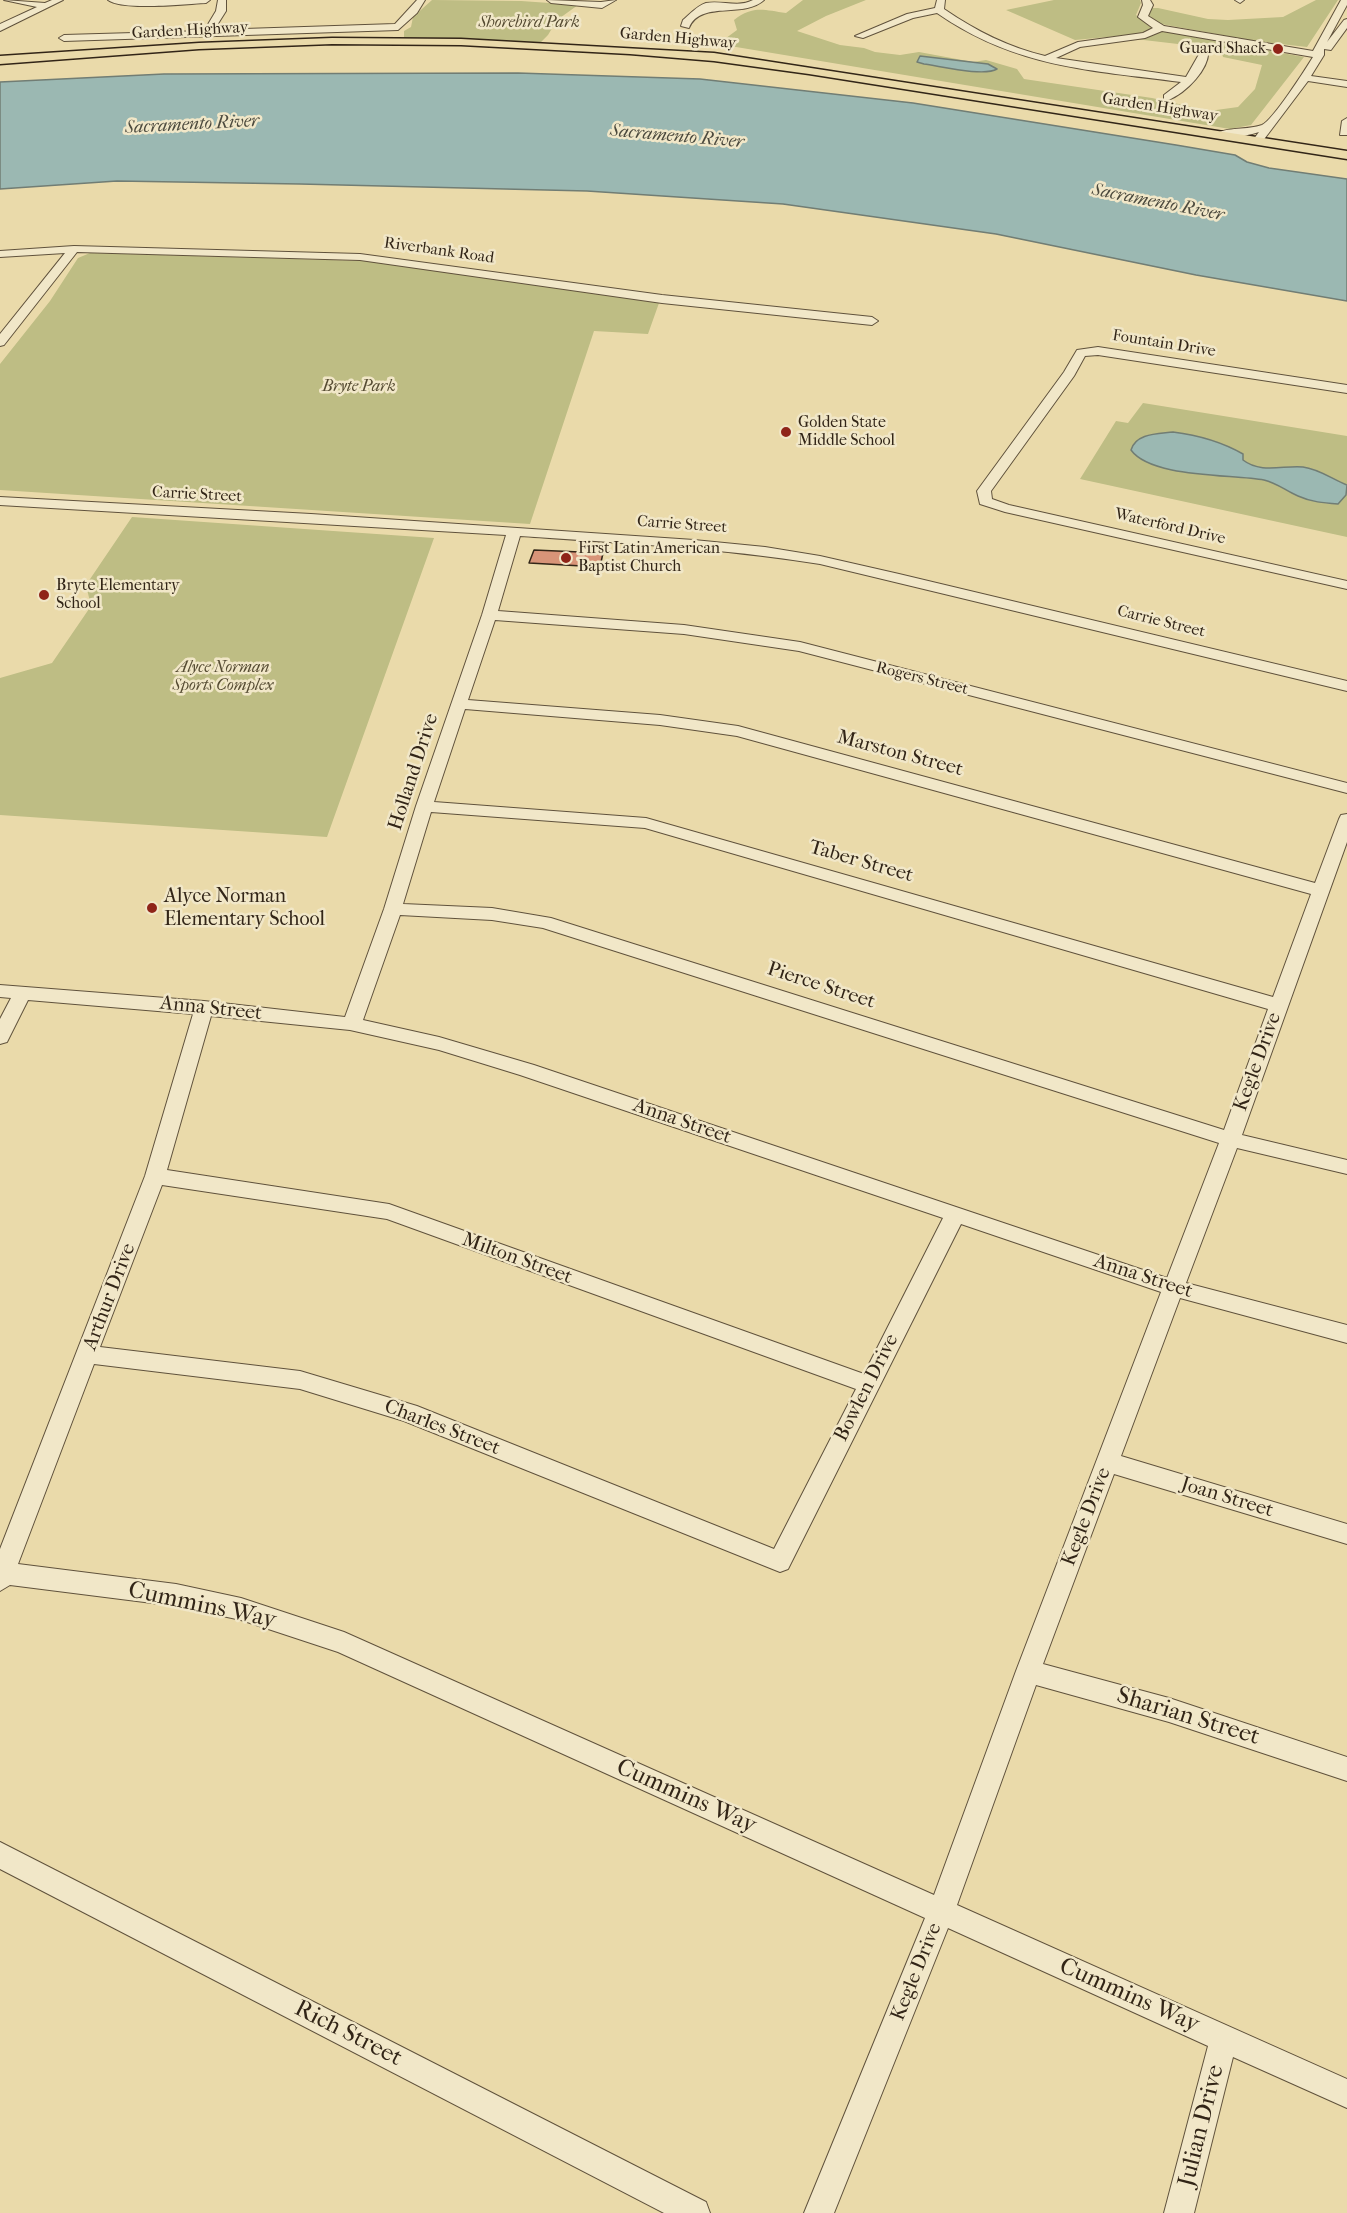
<!DOCTYPE html>
<style>
body{margin:0}
canvas{display:block;background:#eadaaa}
</style>
<canvas width="1347" height="2213"></canvas>
<script>
const context = document.querySelector('canvas').getContext('2d');
context.lineJoin = 'round';
function fill(path, color) {
  context.fillStyle = color;
  context.fill(path, 'evenodd');
}
function stroke(path, color, width, dash) {
  context.strokeStyle = color;
  context.lineWidth = width;
  context.lineCap = dash ? 'butt' : 'round';
  context.setLineDash(dash || []);
  context.stroke(path);
}
function write(font, color, halo, rows, align = 'center') {
  context.font = font + ' "IM FELL French Canon",serif';
  context.lineWidth = 5;
  context.setLineDash([]);
  context.textBaseline = 'middle';
  context.strokeStyle = halo;
  context.fillStyle = color;
  for (const [text, x, y, turn = 0] of rows) {
    context.save();
    context.translate(x, y);
    context.rotate((+turn || 0) * Math.PI / 180);
    context.textAlign = isNaN(turn) ? turn : align;
    if (halo) context.strokeText(text, 0, 0);
    context.fillText(text, 0, 0);
    context.restore();
  }
}
const green = new Path2D(`
 M432 0 521 1 578 5 557 20 548 35 539 44 404 38V31L411 27 413 17Z
 M803 0H866L826 16 797 31 840 45 864 48 875 52 900 55 919 52 973 62 986 60 1017 69 1024 79 1152 98 1209 111 1238 107 1255 89 1262 65 1223 57 1221 49 1135 39 1129 35 1075 40 1006 10 1054 0H1140L1141 3 1136 15 1149 26 1167 32 1304 57 1251 125 1230 129 718 44 737 30 734 20C753 5 764 10 786 13Z
 M1316 0H1338L1307 47 1254 41 1161 24 1148 15 1152 8H1158L1208 19 1228 20 1283 17Z
 M90 253 365 261 659 303 648 334 594 331 530 524 0 490V364L50 301 78 258Z
 M1143 403 1347 436V537L1080 479 1116 421 1128 423Z
 M132 517 434 538 327 837 0 815V678L52 663 91 606 86 585Z`);
const water = new Path2D(`
 M920 56 988 64 997 69C984 77 940 66 924 64L917 62Z
 M518 73 700 79 913 103 1176 145 1235 155 1247 162 1269 168 1347 179V301L1196 275 996 234 783 204 587 191 300 184 117 181 0 189V82L164 74Z
 M1173 432C1197 435 1222 442 1243 454V460C1261 474 1284 465 1303 467 1319 469 1332 479 1347 485L1346 495 1338 504C1324 503 1311 502 1298 496 1286 491 1277 483 1264 480 1232 474 1151 478 1131 450 1136 433 1158 434 1173 432Z`);
const building = new Path2D(`
 M534 550 603 553 600 567 529 563Z`);
const minor = new Path2D(`
 M4 0 45 3 52 0H63L0 31V24L37 7Z
 M108 0H210L206 3C185 4 123 11 108 0Z
 M218 0H226V11L214 30 395 24 417 0H425L417 13 398 30 64 41 59 38 64 35 204 31 216 11Z
 M547 0 601 2 616 0 602 8 551 3Z
 M753 0H764C743 19 700 0 689 28L681 26 683 20C690 14 697 6 706 3 722 0 738 8 753 0Z
 M937 0H945L944 9C976 31 1008 47 1045 56L1078 42 1143 33 1153 28 1138 17 1143 5 1142 0H1150L1153 5 1148 16 1164 26 1313 51 1341 0H1347V5L1327 42 1344 20 1347 19V28L1331 50 1324 49V55L1311 76 1347 81V87L1308 81 1262 142 1258 143 1253 140 1259 132C1246 136 1226 141 1216 134 1225 127 1249 130 1262 125 1273 120 1305 70 1313 57L1162 31 1145 38 1080 47 1056 58 1186 77 1202 49H1208C1211 68 1185 94 1168 100L1164 99V95L1181 82C1090 70 1016 68 937 13L913 18 863 38 855 36 907 14 935 8Z
 M1235 0H1244L1240 3Z
 M1347 118V135H1340L1342 121Z
 M74 246 360 254 662 295 872 317 878 321 872 325 662 303 360 260 77 252 4 345 0 346V334L65 253 0 257V251Z
 M1098 347 1347 385V393L1098 355 1085 356 1074 376 991 491 992 499 1009 505 1347 581V589L1005 512 980 504 977 491 1064 372 1077 350Z
 M0 497 311 514 694 540 765 547 820 556 899 574 1347 681V691L820 564C721 548 620 543 520 536L498 611 684 625 800 642 1347 783V793L799 651 684 634 495 620 468 700 660 715 738 726 1315 883 1339 819 1341 815 1347 814V842L1242 1135 1347 1160V1174L1237 1148 1186 1283 1347 1325V1343L1180 1298 1121 1456 1347 1524V1544L1114 1474 1043 1664 1169 1698 1347 1757V1781L1169 1722 1036 1685 957 1905 1347 2079V2108L1233 2057 1194 2213H1164L1208 2046 948 1928 834 2213H804L925 1918 338 1652 241 1620 176 1606 10 1585 0 1591V1549L145 1176 193 1014 28 1000 7 1042 0 1044V1019L11 998 0 997V985L204 1001 345 1017 384 909 416 806 482 615 506 535 0 505ZM465 709 660 725 737 736 1311 894 1273 997 646 818 434 802ZM431 812 645 828 1268 1009 1224 1130 551 918 492 908 403 904ZM400 915 492 920 543 928 1219 1143 1167 1278 534 1065 439 1037 363 1020ZM211 1016 350 1030 439 1050 520 1075 943 1218 864 1374 389 1204 167 1170ZM162 1185 387 1219 856 1389 774 1549 417 1406 300 1371 100 1347ZM961 1224 1161 1292 1016 1671 934 1895 344 1632 241 1598 176 1584 18 1564 94 1364 300 1389 404 1421 780 1572 788 1569Z
 M0 1842 706 2202 710 2213H664L0 1869Z`);
const major = new Path2D(`
 M332 38 461 39 714 53 1347 151V159L809 74 714 61 630 54 461 45 332 44 199 49 0 64V56L199 43Z`);
const markers = [
 [1278,49,6,"#8f2418"],
 [786,432,6,"#8f2418"],
 [566,558,6,"#8f2418"],
 [44,595,6,"#8f2418"],
 [152,908,6,"#8f2418"]
];
const farParknames = [
 ["Shorebird Park",529,23],
 ["Bryte Park",359,387],
 ["Alyce Norman",223,668],
 ["Sports Complex",223,686]
];
const farStreetnames = [
 ["Garden Highway",190,31,-3],
 ["Garden Highway",678,39,5],
 ["Garden Highway",1160,108,9],
 ["Riverbank Road",439,251,8],
 ["Fountain Drive",1164,344,9],
 ["Carrie Street",197,495,3],
 ["Carrie Street",682,525,4],
 ["Waterford Drive",1170,527,13],
 ["Carrie Street",1161,622,14],
 ["Rogers Street",922,679,14]
];
const farPoinames = [
 ["Guard Shack",1266,49,"right"],
 ["Golden State",798,423],
 ["Middle School",798,441],
 ["First Latin American",578,549],
 ["Baptist Church",578,567],
 ["Bryte Elementary",56,586],
 ["School",56,604]
];
const farWaternames = [
 ["Sacramento River",192,125,-3],
 ["Sacramento River",677,137,5],
 ["Sacramento River",1158,203,11]
];
const streetNames = [
 ["Marston Street",900,754,15],
 ["Holland Drive",414,772,-72],
 ["Taber Street",861,862,16],
 ["Pierce Street",821,986,18],
 ["Anna Street",211,1009,6],
 ["Kegle Drive",1258,1062,-70],
 ["Anna Street",682,1122,19],
 ["Milton Street",517,1259,20],
 ["Anna Street",1143,1277,18],
 ["Arthur Drive",110,1297,-69],
 ["Bowlen Drive",867,1388,-63],
 ["Charles Street",442,1428,21],
 ["Joan Street",1227,1498,17],
 ["Kegle Drive",1087,1517,-69],
 ["Kegle Drive",917,1972,-68]
];
const poiNames = [
 ["Alyce Norman",164,897],
 ["Elementary School",164,920]
];
const nearStreetnames = [
 ["Cummins Way",202,1606,12],
 ["Sharian Street",1188,1717,17],
 ["Cummins Way",686,1797,24],
 ["Cummins Way",1129,1996,24],
 ["Rich Street",348,2034,27],
 ["Julian Drive",1202,2126,-76]
];
fill(green, '#bebd84');
fill(water, '#9bb8b2');
stroke(water, '#717d74', 1.5);
fill(building, '#d89478');
stroke(building, '#322517', 1.5);
stroke(minor, '#60523c', 2);
stroke(major, '#322517', 3);
fill(minor, '#f1e7c8');
fill(major, '#eadaaa');
for (const [x, y, r, color] of markers) {
  const dot = new Path2D();
  dot.arc(x, y, r, 0, 2 * Math.PI);
  context.fillStyle = color;
  context.fill(dot);
  stroke(dot, '#f1e7c8', 2);
}
write('italic 16px', '#554b32', '#f1e7c8', farParknames);
write('16px', '#322517', '#f1e7c8', farStreetnames);
write('16px', '#322517', '#f1e7c8', farPoinames, 'left');
write('italic 18px', '#4c4a3e', '#f1e7c8', farWaternames);
write('20px', '#322517', '#f1e7c8', streetNames);
write('20px', '#322517', '#f1e7c8', poiNames, 'left');
write('24px', '#322517', '#f1e7c8', nearStreetnames);
</script>
